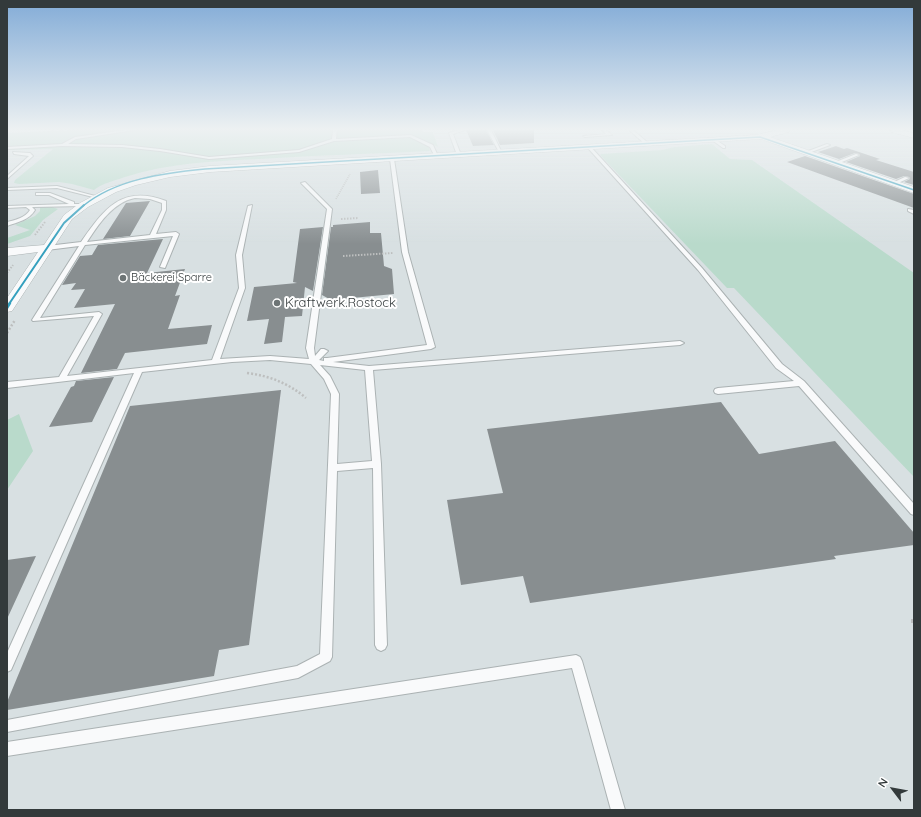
<!DOCTYPE html>
<meta charset="utf-8">
<style>
body{margin:0}
#map{position:relative;width:921px;height:817px;overflow:hidden;background:#d8e0e2;font-family:Quicksand,sans-serif}
canvas{display:block}
.frame{position:absolute;inset:0;border:8px solid #333a3b;pointer-events:none}
.north{position:absolute;left:873px;top:769px;width:40px;height:40px;-webkit-text-stroke:3px #fff;paint-order:stroke;rotate:302deg;font-size:11px;font-weight:700;line-height:16px;text-align:center;color:#333a3b}
.north::after{content:'';display:block;margin:auto;width:14px;height:18px;background:#333a3b;clip-path:polygon(50% 0,100% 100%,50% 72%,0 100%)}
</style>
<div id="map">
<canvas width="921" height="817"></canvas>
<div class="frame"></div>
<div class="north">N</div>
</div>
<script>
const context = document.querySelector('canvas').getContext('2d');
context.lineJoin = 'round';
function fill(path, color) {
  context.fillStyle = color;
  context.fill(path, 'evenodd');
}
function stroke(path, color, width, dash) {
  context.strokeStyle = color;
  context.lineWidth = width;
  context.lineCap = dash ? 'butt' : 'round';
  context.setLineDash(dash || []);
  context.stroke(path);
}
function write(font, color, halo, rows, align = 'center') {
  context.font = font + ' Quicksand,sans-serif';
  context.lineWidth = 4;
  context.setLineDash([]);
  context.textBaseline = 'middle';
  context.strokeStyle = halo;
  context.fillStyle = color;
  for (const [text, x, y, turn = 0] of rows) {
    context.save();
    context.translate(x, y);
    context.rotate((+turn || 0) * Math.PI / 180);
    context.textAlign = isNaN(turn) ? turn : align;
    if (halo) context.strokeText(text, 0, 0);
    context.fillText(text, 0, 0);
    context.restore();
  }
}
const green = new Path2D(`
 M71 130H422L423 132H433L438 147 426 142 423 143 429 147 430 151C374 154 317 155 260 159 214 161 169 163 125 177 114 181 103 183 94 190L72 184 59 182 19 184 14 183 15 180 53 149 7 150V133Z
 M712 144 730 159 752 160 914 273V477L734 288H727L600 155 601 154 662 150 674 147Z
 M40 207H52L58 209 43 220 30 236 7 244V238L30 230 15 225 35 216 40 211Z
 M19 414 33 451 7 490V420Z`);
const building = new Path2D(`
 M466 130H486L494 145 473 146Z
 M493 130H534V143L500 145Z
 M836 146 844 149 847 148 880 159 876 160 914 172V185L904 182 910 179 909 177 904 176 896 179 846 162 860 156 859 154 855 153 839 159 818 152Z
 M805 156 914 194V208L787 162Z
 M378 170 380 193 361 194 360 172Z
 M150 201 130 236 103 239 126 203Z
 M370 222V233H381L384 266 392 269 394 294 331 300 322 295 331 227H333V225Z
 M323 227 313 291 305 287 302 316 285 317 282 342 264 344 269 319 247 321 254 287 297 283 293 282 300 229Z
 M163 239 147 273 185 269 175 296 180 295 168 329 212 325 207 344 125 353 117 369 81 373 115 304 74 308 85 289 71 290 76 283 62 285 80 256 92 255 98 245Z
 M114 377 92 422 49 427 71 387 74 386 76 381Z
 M281 390 249 645 219 650 214 676 7 710V702L130 406Z
 M721 402 759 454 835 441 914 533V545L834 556 836 559 530 603 523 576 461 585 447 500 503 493 487 429Z
 M36 556 7 619V560Z`);
const pathFar3 = new Path2D(`
 M336 199 350 174`);
const pathFar2 = new Path2D(`
 M341 219 359 218
 M35 235 45 222
 M343 256 393 253
 M7 273 13 265`);
const pathFar1 = new Path2D(`
 M7 333 15 320
 M247 373C270 376 288 383 306 398`);
const path = new Path2D(`
 M911 621H914`);
const lane = new Path2D(`
 M125 130H135L76 139 68 144 122 145 160 149 209 157 299 150 332 139 333 130H337L336 139 411 135 433 145 438 156 435 157 430 147 410 137 334 141 299 152 209 159 160 151 122 147 62 146 7 149V147L62 144 75 137Z
 M459 130H465L453 134 461 155 459 156 457 155 449 133Z
 M487 130H491L502 153 499 152Z
 M602 130H606L612 135 585 137 583 136 606 134Z
 M629 130H633L647 142V144H645Z
 M713 138 725 146V148H723L712 140Z
 M827 144 830 145 806 154 803 153Z
 M587 145H589L702 268 782 364 804 381 914 504V515L911 514 799 386 718 394 715 393 714 391 715 389 718 388 794 381 776 368 698 270 587 147Z
 M13 152 30 153 33 156 7 179V176L29 156 14 154Z
 M856 154 859 155 837 164 833 163Z
 M392 158 394 159 408 252 435 347 431 349 333 362 369 366 680 341 684 343 680 345 373 370 381 464 387 645 385 649 381 651 377 649 375 645 373 468 337 471 332 657 330 661 298 678 7 732V720L297 666 320 654 331 394 324 379 311 364 270 360 232 362 142 372 11 670 7 672V653L134 373 7 388V382L59 377 94 316 33 321 32 320 79 246 47 250 44 248 47 246 81 242C104 209 122 184 166 201V210L156 234 176 232 179 234 165 268 160 267 173 236 85 245 40 318 99 312 102 314 67 376 212 360 239 288 236 255 248 206 252 205 242 255 245 288 220 359 270 356 309 359 306 348 327 209 301 183 305 182 332 209 314 348 315 356 321 349H324L328 351 319 360 324 361V358H327L427 345 402 252 390 159ZM135 198 150 199 162 203V210L150 235 87 242C98 225 113 202 135 198ZM320 365 365 370 372 461 337 464 339 394 330 376Z
 M905 177 909 178 896 184 892 183Z
 M57 186 99 197 97 198 57 188 7 190V188Z
 M36 193H50L74 202V204H84L86 205 84 206 32 207 35 210C29 220 18 222 7 226V222C15 220 25 218 30 210L26 207 7 208V206L69 204 49 195H36Z
 M908 209 914 210V214L908 211Z
 M576 655 580 657 582 661 625 810H611L572 668 7 756V742Z`);
const street = new Path2D(`
 M777 130H790L789 132 770 137 914 187V193L761 139 210 172 170 177 136 185 116 192 88 207 72 219 12 311 7 312V298L38 252 7 256V248L44 245 64 215 80 203 108 188 170 171 210 166 756 135Z
 M890 130H902L914 133V138L891 132Z`);
const bus1Far2 = new Path2D(`
 M83 206C116 179 164 173 205 169L760 137 914 190`);
const bus1Far1 = new Path2D(`
 M9 304 64 223 84 205`);
const bus1 = new Path2D(`
 M7 308 10 303`);
const markers = [
 [123,278,4,"#6d7475"],
 [277,303,4,"#6d7475"]
];
const farPoinames = [
 ["Bäckerei Sparre",131,278]
];
const poiNames = [
 ["Kraftwerk.Rostock",285,303]
];
fill(green, '#b9dacb');
fill(building, '#888e90');
stroke(lane, '#abb2b3', 2);
stroke(street, '#abb2b3', 1);
stroke(pathFar3, '#bdbfbf', 1.5, [1, 1]);
stroke(pathFar2, '#bdbfbf', 2, [1.5, 1.5]);
stroke(pathFar1, '#bdbfbf', 2.5, [2, 2]);
stroke(path, '#bdbfbf', 4, [3, 3]);
fill(lane, '#f9fafb');
fill(street, '#f9fafb');
stroke(bus1Far2, '#34a0be', 1.5);
stroke(bus1Far1, '#34a0be', 2);
stroke(bus1, '#34a0be', 2.5);
const sky = context.createLinearGradient(0, 0, 0, 244);
sky.addColorStop(0, '#83acd7');
sky.addColorStop(0.53, '#edf1f2');
sky.addColorStop(1, '#edf1f200');
context.fillStyle = sky;
context.fillRect(0, 0, 921, 244);
for (const [x, y, r, color] of markers) {
  const dot = new Path2D();
  dot.arc(x, y, r, 0, 2 * Math.PI);
  context.fillStyle = color;
  context.fill(dot);
  stroke(dot, '#fff', 1.5);
}
write('11px', '#333a3b', '#fff', farPoinames, 'left');
write('13px', '#333a3b', '#fff', poiNames, 'left');
</script>
